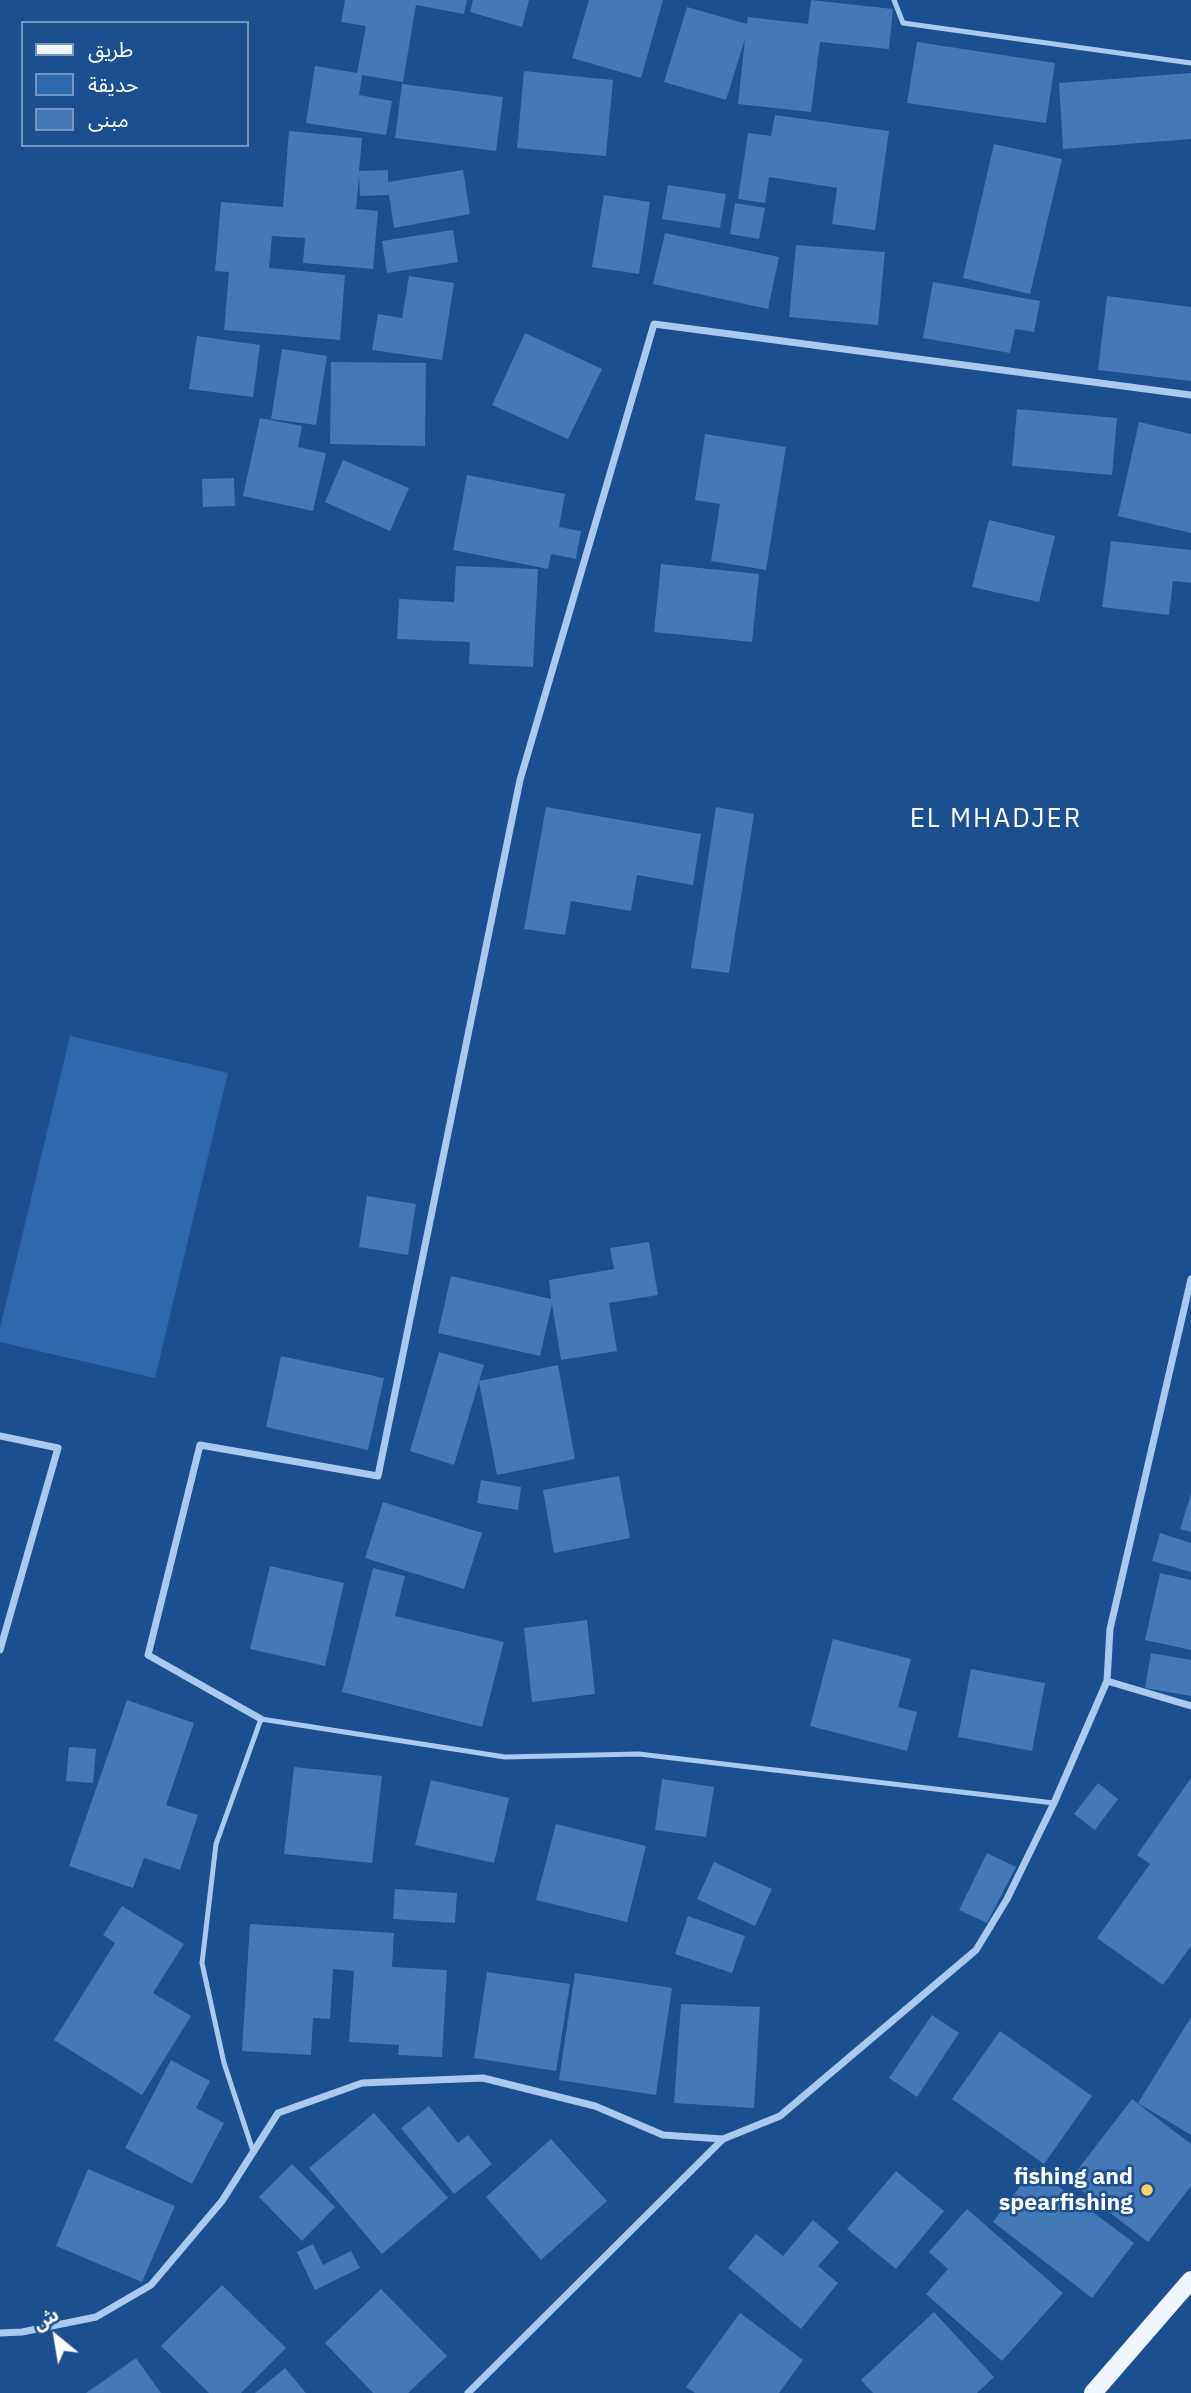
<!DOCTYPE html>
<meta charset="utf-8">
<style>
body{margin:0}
#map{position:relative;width:1191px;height:2393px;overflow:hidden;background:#1b4f8f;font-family:"IBM Plex Sans","Noto Sans Arabic",sans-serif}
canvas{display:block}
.legend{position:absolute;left:21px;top:21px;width:228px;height:126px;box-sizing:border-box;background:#1b4f8f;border:2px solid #7695bc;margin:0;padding:9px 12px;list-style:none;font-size:21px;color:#fff}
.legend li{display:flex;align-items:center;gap:14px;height:35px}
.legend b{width:35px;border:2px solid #7695bc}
.north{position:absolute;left:21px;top:2302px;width:70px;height:70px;-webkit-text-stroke:5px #1b4f8f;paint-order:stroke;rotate:330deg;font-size:19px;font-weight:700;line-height:28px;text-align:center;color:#fff}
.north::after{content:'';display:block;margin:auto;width:24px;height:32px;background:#fff;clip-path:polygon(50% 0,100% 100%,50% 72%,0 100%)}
</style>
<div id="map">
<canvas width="1191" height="2393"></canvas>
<ul class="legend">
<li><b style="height:9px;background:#f0f6ff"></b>طريق</li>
<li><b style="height:19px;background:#2e69ad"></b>حديقة</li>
<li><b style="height:19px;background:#4478b7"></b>مبنى</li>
</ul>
<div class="north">ش</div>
</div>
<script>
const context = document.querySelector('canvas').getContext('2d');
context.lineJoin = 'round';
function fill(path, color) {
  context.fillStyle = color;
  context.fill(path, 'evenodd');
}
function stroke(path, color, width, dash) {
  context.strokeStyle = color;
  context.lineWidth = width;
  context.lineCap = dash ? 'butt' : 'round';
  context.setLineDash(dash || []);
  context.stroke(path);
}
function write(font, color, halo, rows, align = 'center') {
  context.font = font + ' "IBM Plex Sans",sans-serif';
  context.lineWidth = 5;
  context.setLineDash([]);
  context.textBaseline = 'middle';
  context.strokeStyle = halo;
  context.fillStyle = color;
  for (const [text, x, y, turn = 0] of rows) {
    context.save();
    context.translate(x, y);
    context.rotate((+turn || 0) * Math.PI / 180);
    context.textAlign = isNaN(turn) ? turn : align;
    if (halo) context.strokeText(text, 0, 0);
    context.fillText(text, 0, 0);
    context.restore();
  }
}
const green = new Path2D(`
 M70 1036 228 1073 155 1378 0 1342V1328Z`);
const building = new Path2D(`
 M345 0H467L464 14 416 5 403 82 362 75 359 95 392 101 386 135 306 123 315 66 357 73 366 26 341 22Z
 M473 0H529L522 27 470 12Z
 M589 0H663L641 78 572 58Z
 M811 0 893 9 889 49 820 42 811 112 738 104 745 39 726 100 664 82 687 7 747 24 748 17 808 24Z
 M917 42 1055 63 1046 123 907 103Z
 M524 71 613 80 606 156 517 148Z
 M1191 73V139L1063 149 1059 83Z
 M402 84 503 97 496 151 395 138Z
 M775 115 889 131 875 230 832 224 837 188 769 177 765 203 738 199 748 133 771 136Z
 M289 131 362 138 359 171 388 170V182L463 170 470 214 394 228 389 195 360 196 359 176 356 209 378 211 373 269 303 263 305 238 272 236 269 268 345 275 340 340 224 330 229 272 215 271 221 202 283 207Z
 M994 144 1062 159 1030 294 963 278Z
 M668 185 726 194 720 228 662 219Z
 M604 195 650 202 639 274 592 267Z
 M735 203 765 208 759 239 730 234Z
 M453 230 458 262 387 273 382 241Z
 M665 233 779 257 768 309 653 284Z
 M796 245 885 252 878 325 789 317Z
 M409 276 454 283 442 360 372 350 378 314 402 318Z
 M933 282 1040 301 1034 332 1015 329 1010 353 923 338Z
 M1107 296 1191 307V381L1098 370Z
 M525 333 602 369 568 439 492 405Z
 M197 336 260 345 253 397 189 389Z
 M282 349 327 356 316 425 271 419Z
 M331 362 426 363 425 446 330 444Z
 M1017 409 1117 418 1112 475 1012 466Z
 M260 418 302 426 298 447 326 453 313 511 243 496Z
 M1139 422 1191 434V533L1118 516Z
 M705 434 786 447 766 570 711 561 720 504 695 500Z
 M343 460 409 488 390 531 325 502Z
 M467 475 565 494 559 527 581 531 576 559 551 554 548 569 453 550Z
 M234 478 235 506 203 507 202 479Z
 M989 520 1055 536 1039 602 972 587Z
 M1111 541 1191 550V583L1173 581 1169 615 1102 607Z
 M661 564 759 574 752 642 654 632Z
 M456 566 538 569 533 667 469 664 470 642 397 639 399 599 454 602Z
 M546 807 701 834 693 885 637 875 631 911 571 901 565 935 524 929Z
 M716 807 754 814 729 973 691 968Z
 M367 1196 416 1204 408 1255 359 1247Z
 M649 1242 658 1295 609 1303 617 1351 561 1360 552 1304 540 1356 438 1333 451 1276 551 1299 549 1280 614 1269 610 1248Z
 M439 1352 484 1365 479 1381 558 1365 575 1459 497 1475 479 1382 454 1465 410 1451Z
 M281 1356 384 1378 368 1450 266 1427Z
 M619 1476 630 1538 554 1553 543 1490Z
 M481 1480 521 1487 518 1510 477 1503Z
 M1191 1494V1532L1180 1529Z
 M383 1502 482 1533 464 1589 365 1558Z
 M1160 1533 1191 1543V1572L1152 1561Z
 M270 1566 344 1583 325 1666 250 1649Z
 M373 1568 405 1576 395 1616 504 1642 482 1727 342 1692Z
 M1160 1573 1191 1580V1650L1145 1640Z
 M587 1620 595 1694 532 1702 524 1628Z
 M833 1639 911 1659 898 1707 917 1712 907 1751 810 1726Z
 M1151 1653 1191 1660V1696L1145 1688Z
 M971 1669 1045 1683 1032 1751 958 1737Z
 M127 1700 194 1723 166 1805 198 1815 180 1870 144 1858 133 1888 69 1866Z
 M69 1747 96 1749 93 1783 66 1781Z
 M294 1767 382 1776 372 1863 284 1854Z
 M1191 1778V1946L1163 1985 1097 1938 1150 1864 1137 1855Z
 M662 1779 714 1787 706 1837 655 1830Z
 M431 1780 509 1798 494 1863 415 1845Z
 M1098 1783 1118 1799 1095 1830 1074 1814Z
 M556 1824 646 1846 627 1922 536 1900Z
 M987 1853 1016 1867 987 1923 959 1910Z
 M714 1862 772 1889 755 1926 697 1899Z
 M395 1889 457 1893 455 1923 393 1919Z
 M122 1906 184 1944 153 1993 191 2016 142 2095 54 2040 115 1943 103 1935Z
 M688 1916 745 1936 732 1973 675 1954Z
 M250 1924 394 1933 392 1967 447 1970 442 2057 398 2055 399 2045 349 2042 354 1971 333 1969 330 2019 313 2018 311 2055 242 2051Z
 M487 1972 570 1984 556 2071 474 2058Z
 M575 1973 672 1988 656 2095 559 2080Z
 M681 2004 760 2007 754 2108 674 2103Z
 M932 2015 959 2033 917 2097 889 2078Z
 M1191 2017V2135L1138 2103Z
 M1000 2031 1092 2096 1044 2164 952 2099Z
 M171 2060 210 2081 196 2108 224 2123 192 2184 125 2148Z
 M1132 2099 1191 2144V2186L1148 2242 1069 2181Z
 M429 2106 458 2143 468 2135 492 2164 454 2194 401 2128Z
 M374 2113 448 2198 382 2254 309 2168Z
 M551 2139 607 2201 541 2260 486 2197Z
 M292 2164 335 2207 302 2241 259 2197Z
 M1034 2168 1134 2243 1092 2298 993 2222Z
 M88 2169 175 2206 142 2282 56 2246Z
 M896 2171 944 2211 896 2269 847 2229Z
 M967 2209 1063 2293 1002 2361 926 2294 948 2269 929 2252Z
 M813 2220 839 2242 818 2266 838 2283 801 2329 728 2268 756 2234 783 2256Z
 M313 2244 323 2265 351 2251 360 2268 315 2290 297 2252Z
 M222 2285 286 2348 241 2393H209L161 2346Z
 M381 2289 447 2356 408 2393H373L325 2343Z
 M934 2312 994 2377 977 2393H873L861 2380Z
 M740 2313 803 2360 779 2393H695L686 2387Z
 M136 2358 161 2393H86Z
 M285 2368 306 2393H255Z`);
const lane = new Path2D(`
 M894 0 903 23 1191 63
 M253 2151 224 2063 202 1963 216 1844 261 1719 505 1757 639 1754 1054 1803`);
const street = new Path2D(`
 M0 1436 58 1448 0 1650
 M1107 1681 1110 1629 1191 1279
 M261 1719 148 1655 200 1445 378 1476 520 780 654 324 1191 395
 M0 2333 22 2332 96 2317 151 2285 222 2201 278 2113 362 2083 483 2078 595 2106 663 2135 723 2139 780 2116 976 1950 1007 1899 1054 1803 1107 1681 1191 1706
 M468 2393 723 2139`);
const primary = new Path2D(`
 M1093 2393 1191 2280`);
const markers = [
 [1147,2190,7,"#ffd166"]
];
const poiNames = [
 ["fishing and",1133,2177],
 ["spearfishing",1133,2203]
];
const quarterNames = [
 ["EL MHADJER",996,819]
];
fill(green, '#2e69ad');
fill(building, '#4478b7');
stroke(lane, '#a9c9ee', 5);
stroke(street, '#a9c9ee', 7);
stroke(primary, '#f0f6ff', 18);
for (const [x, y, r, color] of markers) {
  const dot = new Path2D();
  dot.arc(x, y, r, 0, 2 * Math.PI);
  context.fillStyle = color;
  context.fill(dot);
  stroke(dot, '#1b4f8f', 2.5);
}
write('bold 23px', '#fff', '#1b4f8f', poiNames, 'right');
context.letterSpacing = '2px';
write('26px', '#fff', '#1b4f8f', quarterNames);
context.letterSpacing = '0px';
</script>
